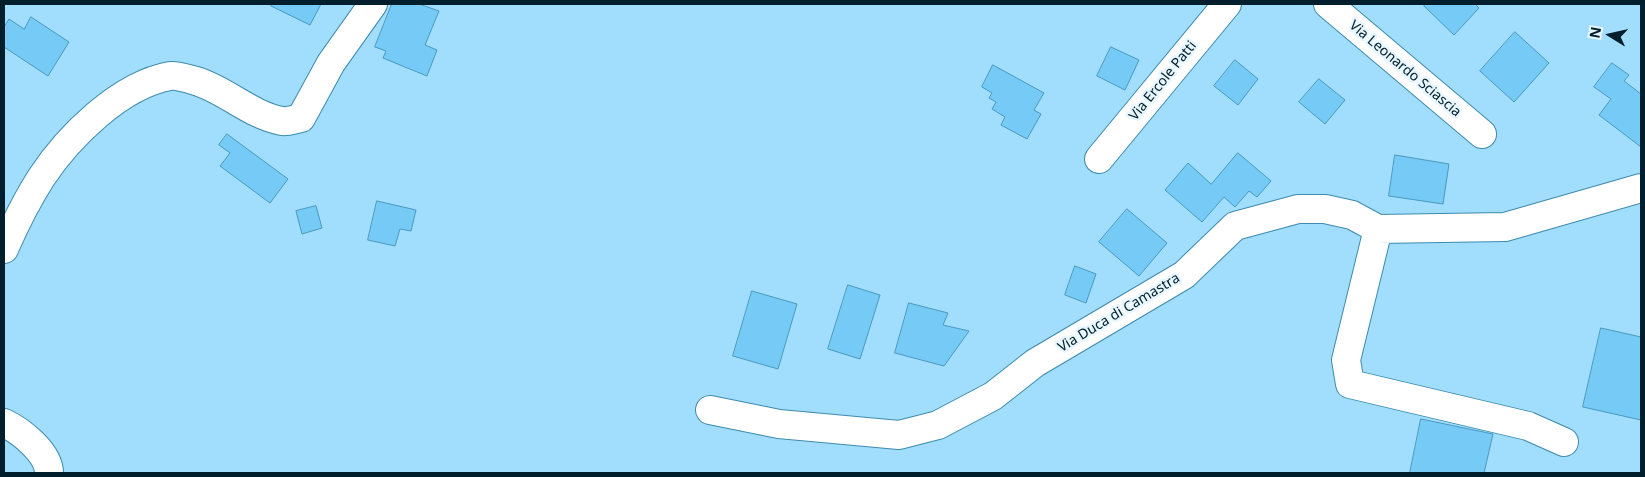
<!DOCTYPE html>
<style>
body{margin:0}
#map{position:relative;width:1645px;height:477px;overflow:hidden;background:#a1ddfc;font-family:"Noto Sans",sans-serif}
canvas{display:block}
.frame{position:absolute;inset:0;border:5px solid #001e2c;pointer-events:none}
.north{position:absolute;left:1585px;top:10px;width:50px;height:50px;-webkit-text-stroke:4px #e8f7ff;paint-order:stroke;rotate:280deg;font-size:14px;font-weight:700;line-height:20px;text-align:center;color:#001e2c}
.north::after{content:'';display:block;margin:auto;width:18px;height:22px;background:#001e2c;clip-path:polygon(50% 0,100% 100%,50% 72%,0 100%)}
</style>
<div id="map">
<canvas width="1645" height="477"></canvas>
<div class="frame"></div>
<div class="north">N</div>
</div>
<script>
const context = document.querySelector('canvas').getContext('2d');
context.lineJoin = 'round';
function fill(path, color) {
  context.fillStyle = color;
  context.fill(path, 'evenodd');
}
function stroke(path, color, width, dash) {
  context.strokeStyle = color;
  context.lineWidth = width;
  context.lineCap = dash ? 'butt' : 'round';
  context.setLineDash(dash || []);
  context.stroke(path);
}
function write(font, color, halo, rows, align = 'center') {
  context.font = font + ' "Noto Sans",sans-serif';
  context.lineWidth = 5;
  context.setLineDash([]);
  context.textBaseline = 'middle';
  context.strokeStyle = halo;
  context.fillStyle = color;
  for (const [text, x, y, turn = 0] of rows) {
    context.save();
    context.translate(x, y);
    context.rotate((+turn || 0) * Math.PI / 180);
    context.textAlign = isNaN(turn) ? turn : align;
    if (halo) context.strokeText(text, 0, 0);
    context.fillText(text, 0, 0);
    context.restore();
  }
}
const building = new Path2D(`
 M272 4H321L310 25 271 6Z
 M392 4H419L439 11 425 45 437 50 427 76 383 58 386 51 375 47Z
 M1426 4H1475L1479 8 1454 35 1424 6Z
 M31 17 69 42 48 76 4 47V27L9 19 24 29Z
 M1515 32 1549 63 1514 102 1480 71Z
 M1111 47 1139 60 1125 90 1097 76Z
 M1235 60 1258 79 1238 105 1214 86Z
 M1612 63 1629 75 1624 81 1641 94V147L1599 115 1611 99 1594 87Z
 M993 65 1044 93 1034 110 1041 114 1027 139 1001 125 1005 117 992 109 996 102 989 98 992 93 982 87Z
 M1319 79 1345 100 1325 124 1299 102Z
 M227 134 288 179 270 203 220 166 230 153 219 145Z
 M1238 153 1271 181 1257 197 1249 191 1235 207 1224 197 1202 222 1165 190 1188 163 1211 184Z
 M1395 155 1449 164 1443 204 1389 196Z
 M377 201 416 210 411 231 400 229 395 246 368 240Z
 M316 206 322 228 302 234 296 211Z
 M1127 209 1167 243 1139 276 1099 242Z
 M1075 266 1096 274 1086 303 1065 295Z
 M848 285 880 295 860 359 828 349Z
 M752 291 797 304 778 369 733 356Z
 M909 303 948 313 943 325 969 331 944 366 895 353Z
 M1601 328 1641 337V420L1583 407Z
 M1421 419 1493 434 1484 473H1410Z`);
const minor = new Path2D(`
 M1328 4 1482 134
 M1099 159 1227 4
 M1378 229 1346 360 1350 384 1528 426 1564 442
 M4 249C15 224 27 200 41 178 68 137 120 85 170 76 177 75 189 79 196 81 226 90 250 115 282 121 287 122 295 119 301 118L331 63 373 4
 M710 410 779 424 899 435 938 425 993 396 1035 363 1184 275 1235 226 1298 209H1325L1352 215 1378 229 1505 227 1641 188
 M4 423C21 431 49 453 49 473`);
const streetNames = [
 ["Via Leonardo Sciascia",1405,69,40],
 ["Via Ercole Patti",1163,81,-51],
 ["Via Duca di Camastra",1119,313,-31]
];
fill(building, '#75cbf6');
stroke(building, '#4a98bd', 1);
stroke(minor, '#3d8baf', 30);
stroke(minor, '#fff', 28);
write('14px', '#001e2c', '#e8f7ff', streetNames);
</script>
